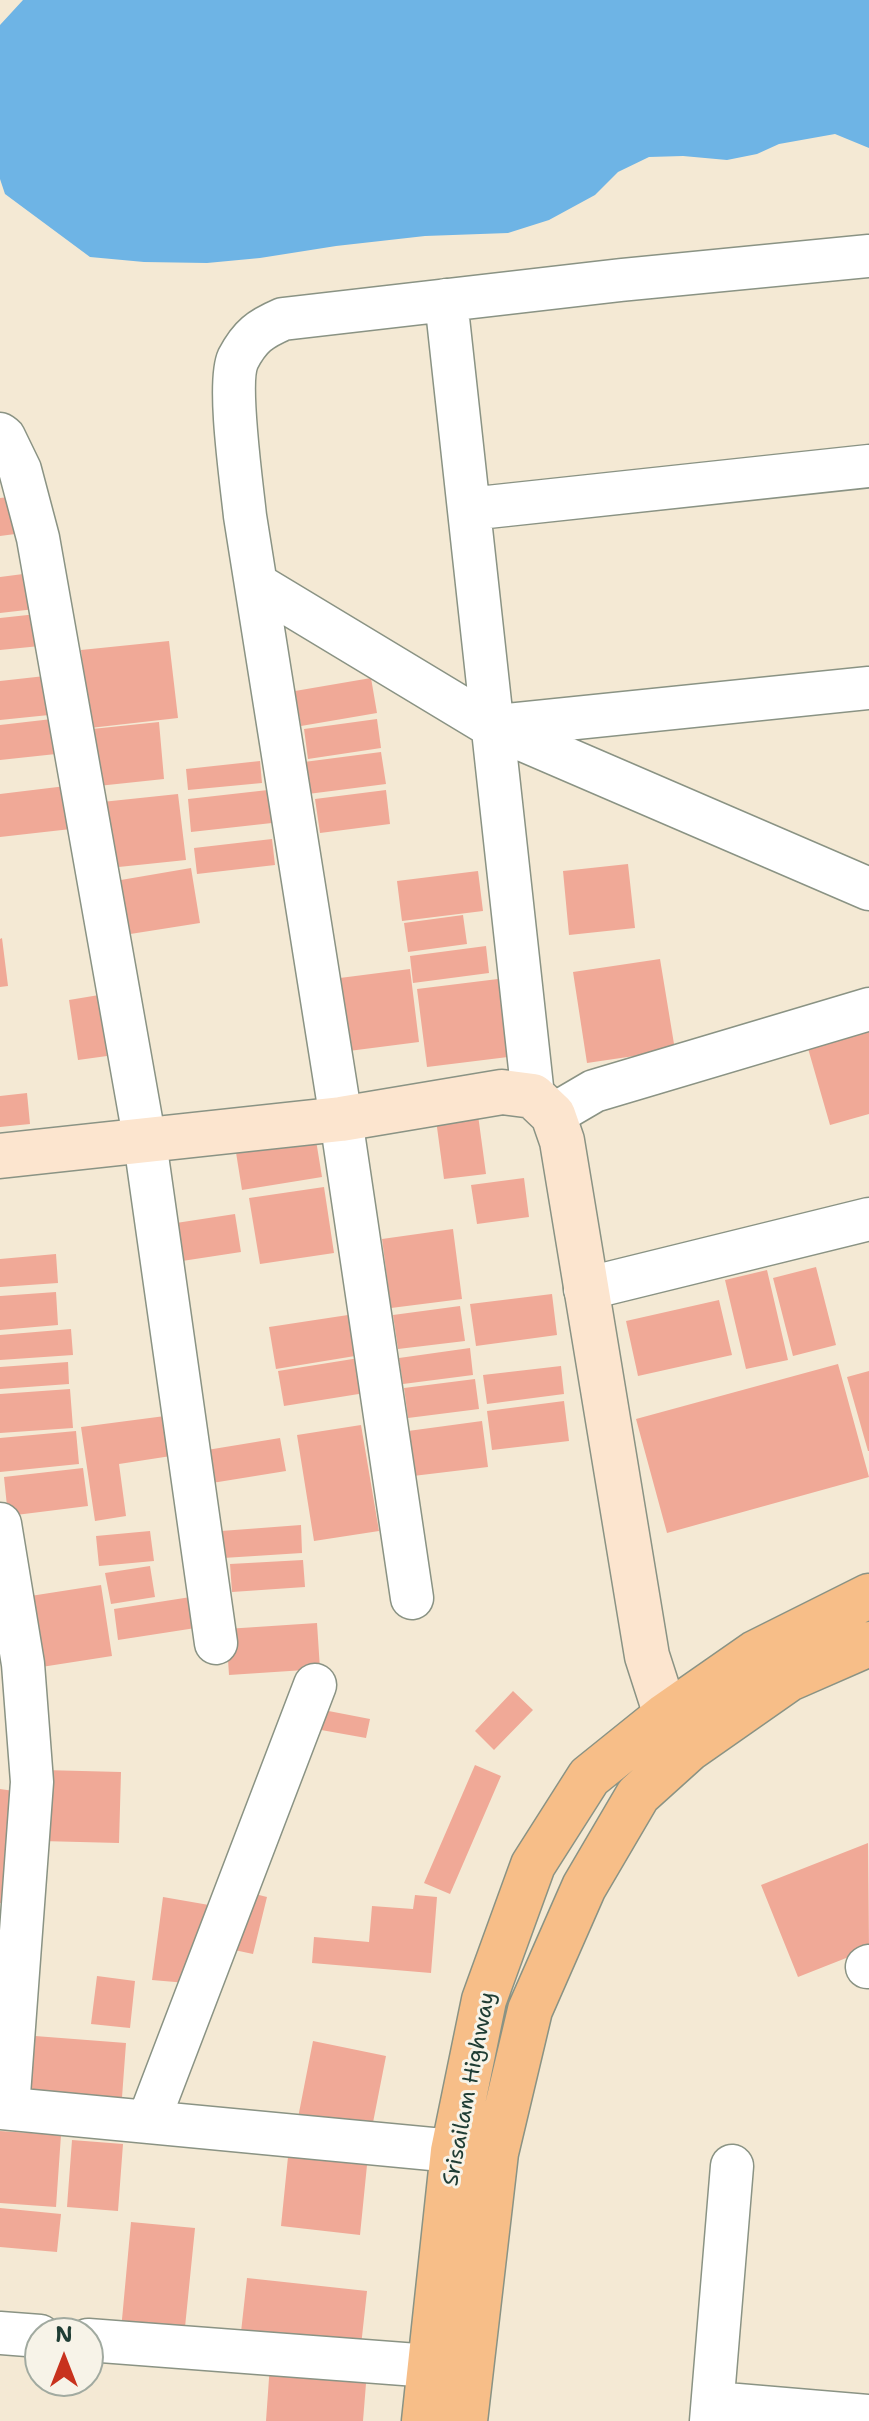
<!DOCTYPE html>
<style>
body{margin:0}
#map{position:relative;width:869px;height:2421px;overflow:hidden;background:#f4e9d4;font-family:"Shantell Sans",sans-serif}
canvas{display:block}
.north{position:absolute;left:24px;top:2317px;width:80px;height:80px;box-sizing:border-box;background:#f7f3e8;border:2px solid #a1aaa0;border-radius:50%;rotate:0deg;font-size:22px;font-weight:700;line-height:32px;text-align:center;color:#1f3d34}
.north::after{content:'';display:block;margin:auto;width:28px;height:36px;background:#c8321e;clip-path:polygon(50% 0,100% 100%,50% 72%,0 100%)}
</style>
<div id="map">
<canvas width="869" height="2421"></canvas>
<div class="north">N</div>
</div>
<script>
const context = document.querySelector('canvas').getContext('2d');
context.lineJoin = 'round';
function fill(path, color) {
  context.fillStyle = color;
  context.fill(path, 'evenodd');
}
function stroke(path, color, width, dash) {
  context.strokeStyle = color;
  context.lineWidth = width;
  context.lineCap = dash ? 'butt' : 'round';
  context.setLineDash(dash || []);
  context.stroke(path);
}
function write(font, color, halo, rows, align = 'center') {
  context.font = font + ' "Shantell Sans",sans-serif';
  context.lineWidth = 6;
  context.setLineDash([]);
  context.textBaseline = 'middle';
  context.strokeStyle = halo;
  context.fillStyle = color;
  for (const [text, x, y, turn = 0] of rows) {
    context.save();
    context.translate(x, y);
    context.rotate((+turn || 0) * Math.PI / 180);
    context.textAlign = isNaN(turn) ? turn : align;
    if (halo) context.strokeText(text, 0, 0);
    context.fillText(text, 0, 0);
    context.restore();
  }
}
const water = new Path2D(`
 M23 0H869V148L835 134 779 144 757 154 727 160 683 156 649 157 618 172 595 195 549 220 508 233 425 236 336 246 260 258 207 263 144 262 90 257 5 194 0 179V25Z`);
const building = new Path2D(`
 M18 496 23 533 0 536V498Z
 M31 573 35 609 0 613V577Z
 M37 614 40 646 0 650V618Z
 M169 641 178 718 90 728 81 650Z
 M45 676 49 715 0 720V681Z
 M371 678 377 713 301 726 295 691Z
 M52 719 56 754 0 760V725Z
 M377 719 381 748 308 759 304 729Z
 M159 722 164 779 98 786 92 729Z
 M381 752 386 784 308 794 304 762Z
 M260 761 262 783 188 790 186 769Z
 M66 786 71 829 0 837V794Z
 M268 790 272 823 191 832 188 799Z
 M386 790 390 824 320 833 315 799Z
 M178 794 186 860 109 868 102 802Z
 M272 839 275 865 197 874 194 848Z
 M628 864 635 928 569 935 563 871Z
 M191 868 200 923 124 935 115 881Z
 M478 871 483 911 402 921 397 881Z
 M463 915 467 944 408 952 404 923Z
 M2 938 8 986 0 987V939Z
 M486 946 489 973 413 983 410 956Z
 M660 959 675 1050 587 1063 573 972Z
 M410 969 419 1042 341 1052 332 979Z
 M498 979 508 1057 427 1067 417 989Z
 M99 995 107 1056 78 1060 69 1000Z
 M869 1021V1114L830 1125 805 1038Z
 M27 1093 30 1124 0 1127V1096Z
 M478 1115 486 1174 444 1179 436 1120Z
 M314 1128 322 1177 242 1190 234 1140Z
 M524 1178 529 1217 477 1224 471 1185Z
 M324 1187 334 1253 260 1264 249 1198Z
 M235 1214 241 1252 169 1263 163 1225Z
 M453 1229 462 1299 391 1308 382 1239Z
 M56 1254 58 1283 0 1287V1259Z
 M816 1267 836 1345 793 1356 773 1278Z
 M767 1270 788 1360 746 1369 725 1280Z
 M56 1292 58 1325 0 1330V1296Z
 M552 1294 557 1335 476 1346 470 1304Z
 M719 1300 732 1355 638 1376 626 1321Z
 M460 1306 465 1341 398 1349 393 1315Z
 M348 1315 355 1356 276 1369 269 1327Z
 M71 1329 73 1355 0 1360V1335Z
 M470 1348 473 1375 403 1384 399 1358Z
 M359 1358 365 1393 284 1406 278 1371Z
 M68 1362 69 1384 0 1389V1367Z
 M838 1364 869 1477 667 1533 636 1419Z
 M561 1366 564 1394 487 1404 483 1375Z
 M869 1371V1451H868L847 1377Z
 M475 1379 479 1409 408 1418 404 1388Z
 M70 1389 73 1428 0 1433V1394Z
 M564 1401 569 1441 492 1450 487 1411Z
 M165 1416 171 1456 119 1464 126 1516 95 1521 81 1427Z
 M482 1421 488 1467 413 1476 408 1431Z
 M361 1425 379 1531 314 1541 297 1435Z
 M76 1431 79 1464 0 1472V1438Z
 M280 1438 286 1471 212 1483 207 1450Z
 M83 1468 88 1506 8 1516 4 1477Z
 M301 1525 302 1553 223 1558 221 1531Z
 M150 1531 154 1561 99 1566 96 1536Z
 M303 1560 305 1587 232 1592 230 1564Z
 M150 1566 155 1597 111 1604 105 1573Z
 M101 1585 112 1656 35 1668 24 1597Z
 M197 1596 202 1627 118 1640 114 1609Z
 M317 1623 320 1669 229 1675 226 1629Z
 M513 1691 533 1710 494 1750 475 1731Z
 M313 1708 370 1719 366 1738 310 1728Z
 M475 1765 501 1776 450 1894 424 1883Z
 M43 1770 121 1772 119 1843 41 1841Z
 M0 1789 14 1791 2 1903H0Z
 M868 1843 869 1949 798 1977 761 1885Z
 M239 1890 267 1897 253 1954 225 1948Z
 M415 1895 437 1897 431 1973 312 1963 314 1937 369 1942 372 1906 413 1909Z
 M163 1897 209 1905 187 1983 152 1980Z
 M97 1976 135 1981 130 2028 91 2024Z
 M35 2036 126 2043 121 2111 30 2104Z
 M313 2041 386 2056 369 2143 296 2128Z
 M0 2131 61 2135 56 2207 0 2203Z
 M72 2140 123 2144 118 2211 67 2207Z
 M289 2147 368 2155 360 2235 281 2226Z
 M0 2208 61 2214 57 2252 0 2247Z
 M131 2222 195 2228 183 2347 120 2341Z
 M247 2278 367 2291 360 2355 240 2341Z
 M270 2364 367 2371 363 2421H266Z`);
const street = new Path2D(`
 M446 300 533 1096
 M0 434 4 437 20 470 38 538 145 1142 216 1643
 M469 509 869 466
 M256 584 493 727 869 889
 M498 726 869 688
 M553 1115 594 1091 869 1009
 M585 1289 869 1219
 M0 1524 23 1664 32 1782 8 2108
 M412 1598 341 1119 245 516C242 486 227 383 238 359 250 336 260 329 283 319L621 280 869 256
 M867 1967 869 1966
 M0 2108 453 2151
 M148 2122 315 1685
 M0 2333 40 2336
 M88 2340 430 2366
 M714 2403 869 2416
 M711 2421 732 2166`);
const secondary = new Path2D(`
 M0 1156 341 1119 502 1092 533 1096 553 1115 562 1141 647 1656 666 1715 685 1744`);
const highway = new Path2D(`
 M424 2421 453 2151 484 2000 533 1865 589 1777 666 1715 755 1653 869 1596
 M465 2421 496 2153 530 2010 584 1887 638 1795 689 1749 789 1679 869 1644`);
const streetNames = [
 ["Srisailam Highway",470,2089,-79]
];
fill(water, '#6eb4e5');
fill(building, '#f0a997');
stroke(street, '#8a9384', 45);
stroke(secondary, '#8a9384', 47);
stroke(highway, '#8a9384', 47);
stroke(street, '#fff', 42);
stroke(secondary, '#fce5cf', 44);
stroke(highway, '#f7be88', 44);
write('22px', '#1f3d34', '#f7f3e8', streetNames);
</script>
